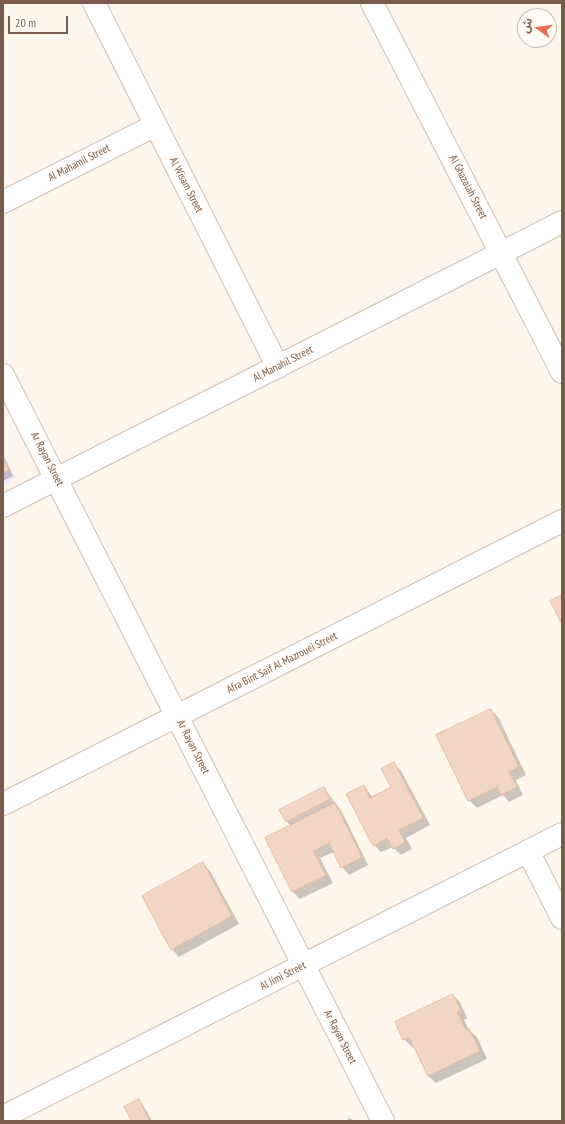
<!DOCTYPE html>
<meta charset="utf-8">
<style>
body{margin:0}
#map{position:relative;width:565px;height:1124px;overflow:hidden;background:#fdf6ec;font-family:"PT Sans Narrow","Noto Sans Arabic",sans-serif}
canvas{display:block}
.frame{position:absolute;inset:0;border:4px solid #7a5c4d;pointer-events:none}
.north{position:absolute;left:517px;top:8px;width:40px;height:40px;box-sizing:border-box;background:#fffaf3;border:1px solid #cabbb1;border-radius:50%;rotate:284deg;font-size:11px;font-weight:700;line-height:16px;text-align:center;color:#7a5c4d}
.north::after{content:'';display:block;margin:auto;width:14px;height:18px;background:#e76f51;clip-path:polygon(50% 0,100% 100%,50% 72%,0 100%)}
.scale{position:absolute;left:8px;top:16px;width:60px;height:18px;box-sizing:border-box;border:2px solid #7a5c4d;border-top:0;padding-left:5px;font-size:12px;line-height:14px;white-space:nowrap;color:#7a5c4d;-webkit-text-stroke:3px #fffaf3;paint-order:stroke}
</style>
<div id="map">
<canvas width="565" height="1124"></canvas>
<div class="frame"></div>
<div class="north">ش</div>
<div class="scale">20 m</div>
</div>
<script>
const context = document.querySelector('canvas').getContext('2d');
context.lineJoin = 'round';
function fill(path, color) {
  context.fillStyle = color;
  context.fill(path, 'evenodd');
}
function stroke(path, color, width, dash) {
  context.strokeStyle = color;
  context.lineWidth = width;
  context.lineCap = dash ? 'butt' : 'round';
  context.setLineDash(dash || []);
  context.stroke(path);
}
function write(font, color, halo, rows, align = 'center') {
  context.font = font + ' "PT Sans Narrow",sans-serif';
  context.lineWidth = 4;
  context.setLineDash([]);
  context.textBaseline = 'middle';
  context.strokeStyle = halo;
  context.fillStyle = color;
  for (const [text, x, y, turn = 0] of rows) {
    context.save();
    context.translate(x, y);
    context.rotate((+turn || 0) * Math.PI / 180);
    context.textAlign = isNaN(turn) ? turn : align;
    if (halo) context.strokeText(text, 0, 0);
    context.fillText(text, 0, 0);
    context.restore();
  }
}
const education = new Path2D(`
 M3 453 16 478 3 485Z`);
const shadow = new Path2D(`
 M3 455 13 476 3 481Z
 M491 710 498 717 526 775 516 780 523 795 509 802 503 795 477 808 469 800Z
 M394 763 401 771 430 825 406 838 412 849 401 855 393 847 381 852 374 845 364 786 373 798 392 788Z
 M324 788 342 812 368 865 349 875 342 867 334 852 320 858 333 883 300 899 293 892 267 839 291 826 286 821Z
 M203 864 210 871 239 924 179 957 172 949Z
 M453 995 460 1002 467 1018 464 1020 469 1030 477 1037 487 1059 436 1083 428 1076 414 1045 412 1047 404 1039Z
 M138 1100 143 1105 152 1121H133Z
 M350 1118 354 1121H345Z`);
const building = new Path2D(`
 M3 458 9 470 3 473Z
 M562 595V624L550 601Z
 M491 709 519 767 509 772 517 787 501 795 497 787 468 801 436 735Z
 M394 762 423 818 399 830 405 842 393 849 387 838 373 846 346 794 364 785 370 798 391 787 381 769Z
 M324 787 330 799 286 822 279 810Z
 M335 803 362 857 341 868 329 843 313 851 326 875 292 892 265 838Z
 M203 862 232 916 171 950 142 896Z
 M453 994 461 1010 457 1012 466 1030 469 1029 480 1051 428 1076 409 1037 403 1040 395 1022Z
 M139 1099 150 1121H132L124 1107Z`);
const street = new Path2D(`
 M94 3 278 367
 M372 3 562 372
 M3 202 156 125
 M3 375 383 1121
 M3 506 562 222
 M3 804 562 521
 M528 851 562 918
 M3 1117 562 834`);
const streetNames = [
 ["Al Mahamil Street",79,163,-27],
 ["Al Wisam Street",186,185,63],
 ["Al Ghazalah Street",468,187,63],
 ["Al Manahil Street",283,364,-27],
 ["Ar Rayan Street",47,459,63],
 ["Afra Bint Saif Al Mazrouei Street",282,663,-27],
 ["Ar Rayan Street",193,747,63],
 ["Al Jimi Street",283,976,-27],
 ["Ar Rayan Street",340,1037,63]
];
fill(education, '#f3e8fa');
fill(shadow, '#0003');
fill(building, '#f3d5c3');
stroke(building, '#e6bba3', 1);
stroke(street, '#d1beb0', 24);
stroke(street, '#fff', 22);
write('11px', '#7a5c4d', '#fffaf3', streetNames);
</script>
